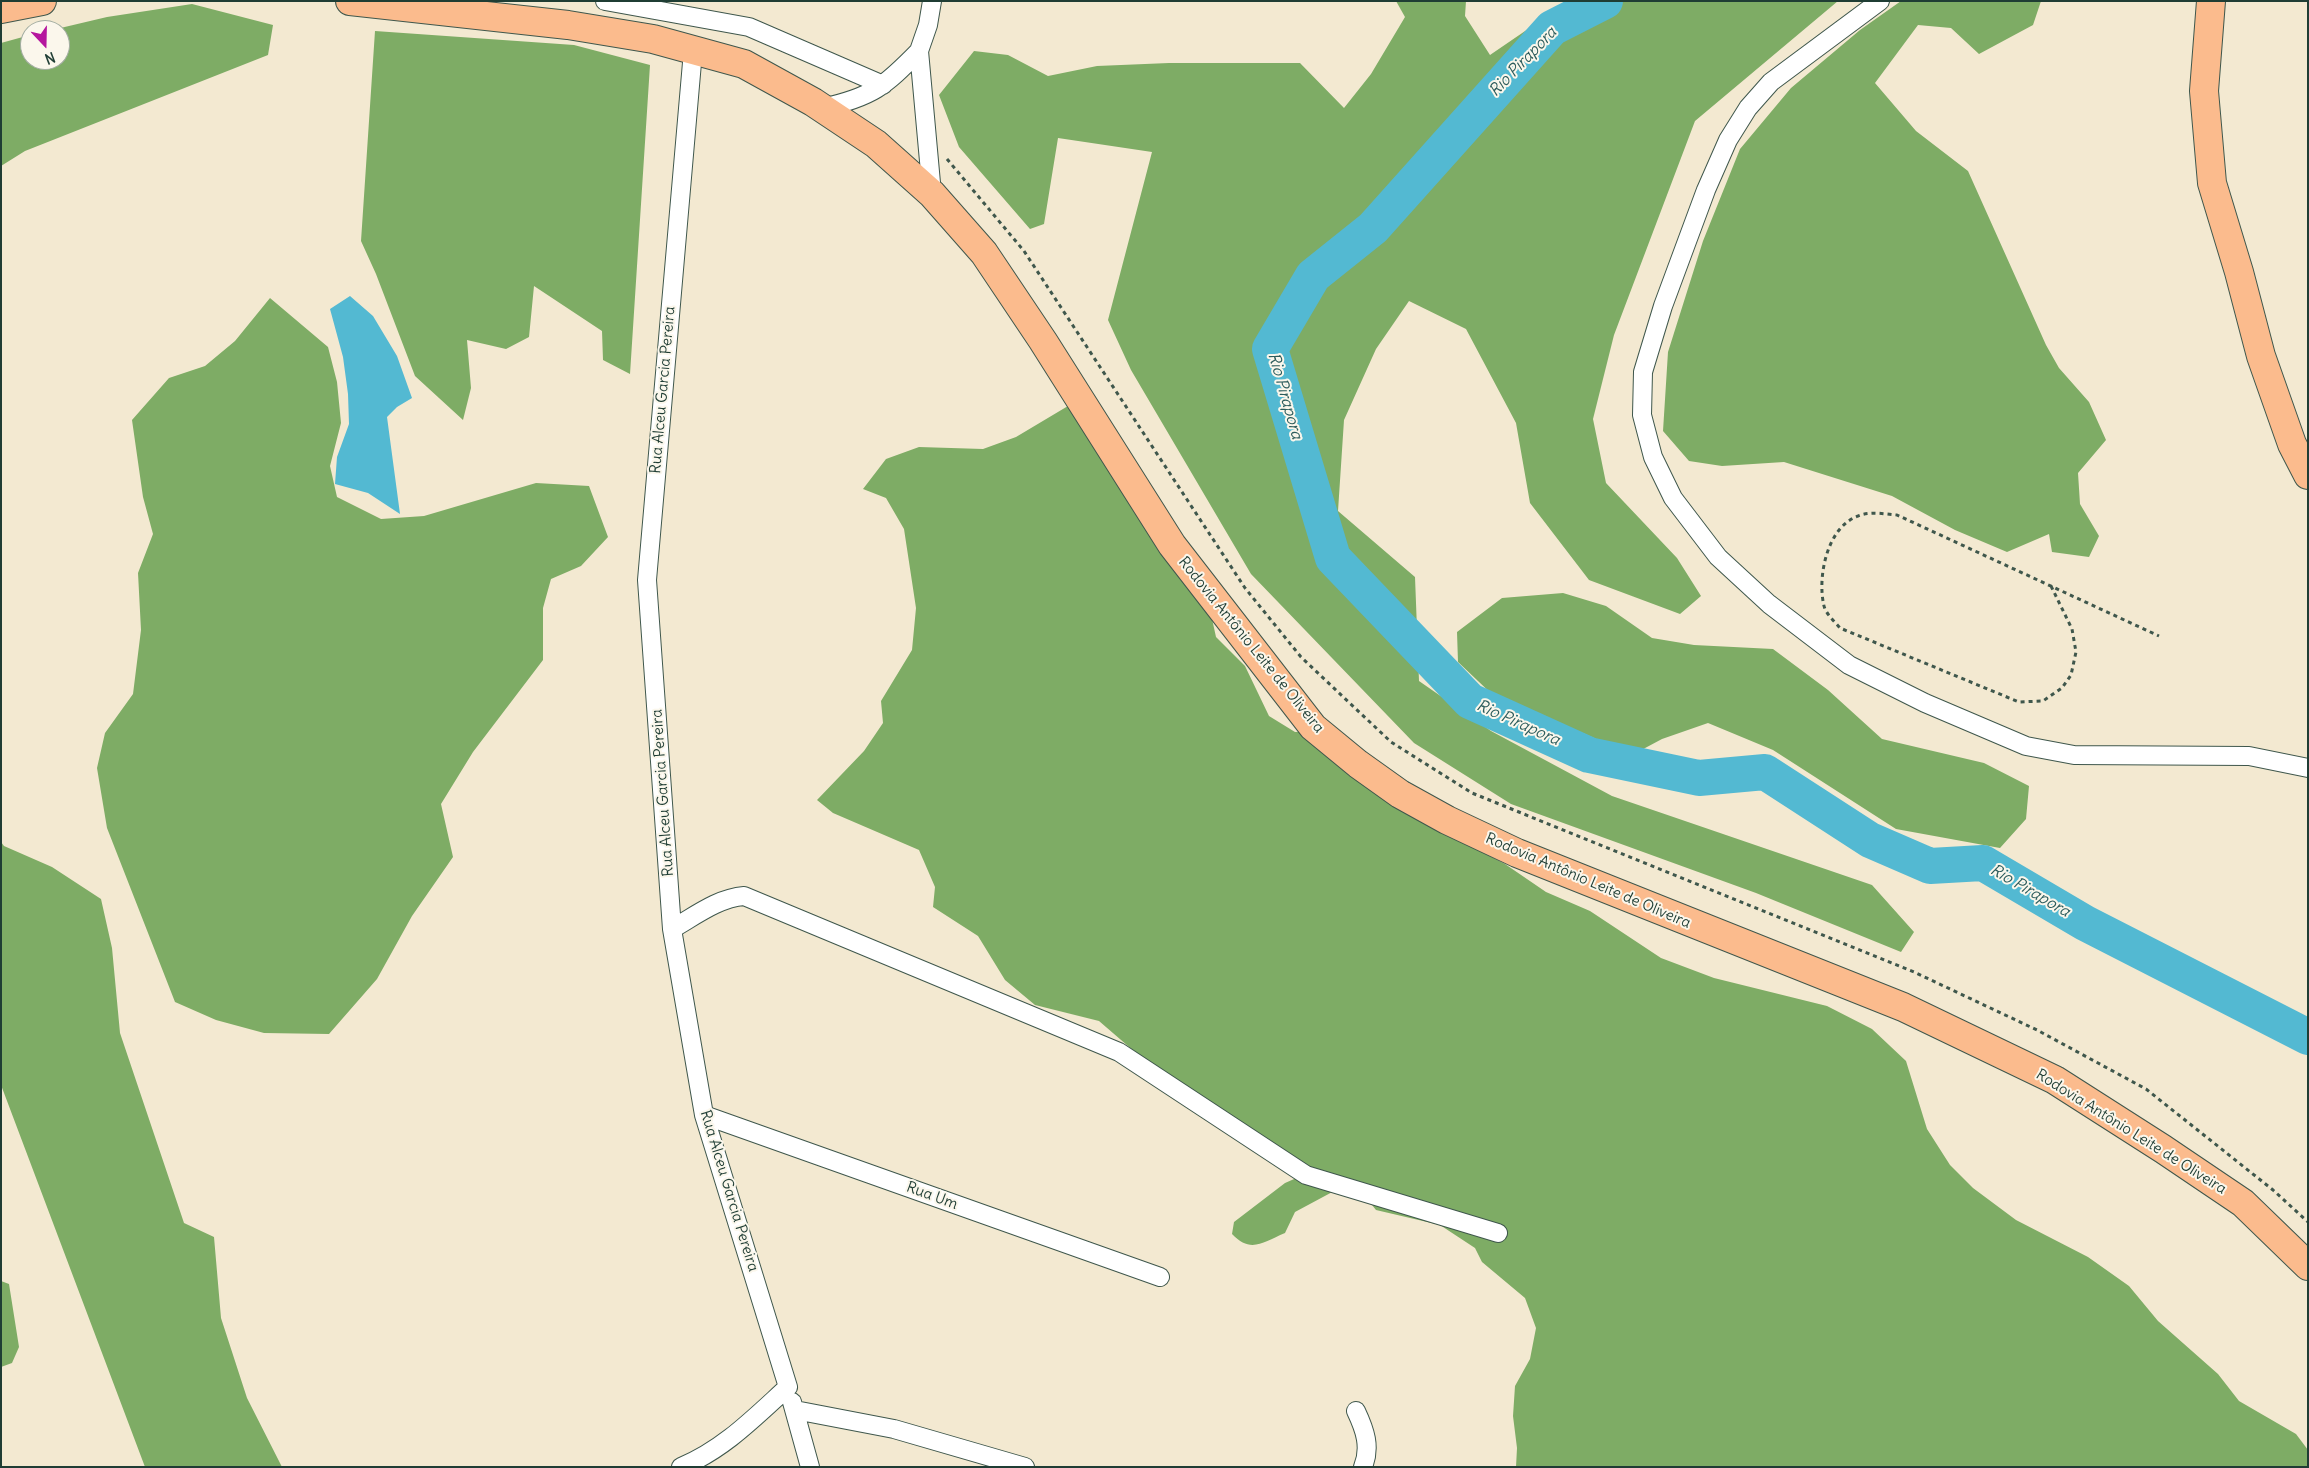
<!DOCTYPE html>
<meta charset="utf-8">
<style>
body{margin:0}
#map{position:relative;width:2309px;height:1468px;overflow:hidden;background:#f3e9d1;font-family:Delius,sans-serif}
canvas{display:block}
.frame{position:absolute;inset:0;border:2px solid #1f3d34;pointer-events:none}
.north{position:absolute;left:20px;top:20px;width:50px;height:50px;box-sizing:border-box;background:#fbf7ec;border:1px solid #a3ada2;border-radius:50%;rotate:159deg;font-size:14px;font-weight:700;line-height:20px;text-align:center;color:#1f3d34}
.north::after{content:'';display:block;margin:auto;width:18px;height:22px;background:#b5179e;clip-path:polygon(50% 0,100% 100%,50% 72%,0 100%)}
</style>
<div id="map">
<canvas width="2309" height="1468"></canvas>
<div class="frame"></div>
<div class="north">N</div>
</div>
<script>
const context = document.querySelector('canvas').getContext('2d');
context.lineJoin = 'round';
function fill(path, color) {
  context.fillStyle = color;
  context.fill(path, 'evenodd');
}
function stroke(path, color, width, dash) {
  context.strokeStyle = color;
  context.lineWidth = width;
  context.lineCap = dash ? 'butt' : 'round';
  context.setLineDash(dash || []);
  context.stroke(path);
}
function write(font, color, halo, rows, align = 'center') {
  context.font = font + ' Delius,sans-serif';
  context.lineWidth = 4;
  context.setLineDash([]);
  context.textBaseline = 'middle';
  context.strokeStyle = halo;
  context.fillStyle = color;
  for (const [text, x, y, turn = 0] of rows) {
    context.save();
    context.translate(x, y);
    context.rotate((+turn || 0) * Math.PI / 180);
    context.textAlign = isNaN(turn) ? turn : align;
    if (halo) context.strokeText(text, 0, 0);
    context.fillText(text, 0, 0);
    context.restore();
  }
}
const forest = new Path2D(`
 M1396 1H1466L1465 16 1490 55 1569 1H1838L1695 121 1614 335 1593 419 1606 483 1677 558 1701 596 1680 614 1589 580 1530 503 1516 423 1466 329 1409 301 1376 349 1344 420 1338 511 1415 577 1419 681 1491 731 1612 796 1872 885 1914 932 1901 952 1756 893 1511 804 1414 743 1251 574 1131 370 1108 320 1152 152 1058 138 1044 224 1030 229 959 147 939 95 974 51 1008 55 1048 76 1097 66 1169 63H1300L1344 108 1371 74 1405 17Z
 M1901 1H2041L2033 25 1979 54 1951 28 1918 25 1875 83 1916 131 1968 171 2046 345 2059 368 2089 402 2106 440 2078 473 2080 504 2099 536 2089 557 2052 552 2049 534 2007 552 1955 530 1892 496 1784 462 1722 466 1689 461 1663 431 1668 352 1703 241 1740 149 1791 88 1860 30Z
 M192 4 273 25 268 55 25 151 1 166V43L30 35V60H60V30H52L107 17Z
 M375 31 574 45 650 65 630 374 603 360 602 331 534 286 529 337 506 349 467 340 471 388 463 420 415 376 376 274 361 241Z
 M270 298 328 347 337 382 341 423 330 466 337 497 381 519 424 516 536 483 589 486 608 537 581 566 551 579 543 608V660L473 752 441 804 453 857 412 916 377 979 329 1034 264 1033 216 1020 175 1002 107 828 97 768 105 733 133 694 141 630 138 573 153 534 143 497 132 420 169 378 205 366 235 341Z
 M1068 406 1207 596 1216 637 1245 666 1269 716 1295 732 1334 730 1430 825 1505 864 1546 892 1590 911 1661 958 1714 978 1827 1006 1872 1029 1906 1061 1927 1129 1950 1165 1973 1188 2016 1220 2088 1257 2129 1286 2158 1321 2218 1374 2239 1401 2296 1434 2308 1450V1467H1516L1517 1448 1513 1416 1515 1386 1530 1359 1536 1328 1525 1298 1482 1262 1475 1248 1440 1225 1376 1210 1356 1185 1336 1190 1295 1212 1285 1233C1263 1242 1251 1254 1232 1234L1234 1222 1285 1183 1308 1173V1165L1254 1137 1164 1077 1099 1021 1035 1005 1005 980 978 936 933 907 935 887 919 850 833 813 817 800 864 751 883 723 881 701 912 650 916 608 904 529 886 498 863 489 886 459 919 447 983 449 1016 437Z
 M1563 593 1606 606 1652 638 1694 645 1773 649 1828 690 1882 739 1984 763 2029 786 2026 819 2000 848 1896 829 1773 750 1708 723 1662 739 1632 755 1585 734 1498 700 1458 662 1457 632 1502 598Z
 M1 842 4 846 52 867 101 899 112 948 120 1033 184 1223 214 1237 221 1318 247 1398 282 1467H145L1 1085Z
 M1 1281 9 1284 19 1347 12 1363 1 1367Z`);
const water = new Path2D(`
 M350 296 373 316 397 356 412 398 397 407 387 417 400 514 368 493 335 484 337 457 349 424 348 394 343 357 330 309Z`);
const river = new Path2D(`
 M1605 1 1552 28 1373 228 1313 276 1270 349 1333 558 1470 701 1589 755 1699 778 1765 772 1870 840 1930 866 1983 863 2085 923 2308 1037`);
const path = new Path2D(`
 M947 159 1024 251 1245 588 1301 657 1391 742 1472 793 1914 972 2037 1030 2146 1089 2273 1190 2308 1222
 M2051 586 2072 629 2076 652 2071 675 2062 688 2043 701 2019 702 1840 628C1835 622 1826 614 1824 606 1817 577 1827 527 1858 516 1870 511 1884 514 1897 515L2159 636`);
const street = new Path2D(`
 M605 1 749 27 883 85
 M1880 1 1771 82 1748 108 1728 140 1706 190 1663 306 1643 372 1642 415 1653 457 1673 498 1718 557 1769 604 1849 665 1925 703 2026 746 2074 755 2249 756 2308 768
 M822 108C872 97 884 87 919 51
 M932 194 919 51 928 25 932 1
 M672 929C695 916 718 898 744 896L1119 1052 1306 1175 1498 1233
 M704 1115 1160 1277
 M792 1402 810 1467
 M795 1410 894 1429 1025 1467
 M1356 1411C1365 1430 1371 1447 1363 1467
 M681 1467C723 1450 755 1417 788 1387L704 1115 672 929 647 580 693 51`);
const primary = new Path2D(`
 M350 1 568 25 653 39 744 64 813 102 876 144 932 194 984 253 1043 341 1172 545 1313 727 1358 764 1400 794 1447 820 1517 853 1903 1007 2055 1080 2163 1149 2243 1203 2308 1266
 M1 9 42 1`);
const highway = new Path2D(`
 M2211 1 2204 91 2212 183 2239 272 2261 356 2292 444 2308 475`);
const streetNames = [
 ["Rua Alceu Garcia Pereira",663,390,-85],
 ["Rodovia Antônio Leite de Oliveira",1251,645,51],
 ["Rua Alceu Garcia Pereira",663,793,-94],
 ["Rodovia Antônio Leite de Oliveira",1588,881,23],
 ["Rodovia Antônio Leite de Oliveira",2131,1132,32],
 ["Rua Alceu Garcia Pereira",729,1191,73],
 ["Rua Um",932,1196,20]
];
const waterNames = [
 ["Rio Pirapora",1523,62,-46],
 ["Rio Pirapora",1285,396,74],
 ["Rio Pirapora",1518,723,24],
 ["Rio Pirapora",2030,891,30]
];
fill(forest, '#7eac65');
fill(water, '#53b9d2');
stroke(river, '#53b9d2', 36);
stroke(street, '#3f574c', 20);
stroke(primary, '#3f574c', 30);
stroke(highway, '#3f574c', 30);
stroke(path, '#3f574c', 3, [4, 4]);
stroke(street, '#fff', 18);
stroke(primary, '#fbbb8d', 28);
stroke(highway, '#fbbb8d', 28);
write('15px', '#1f3d34', '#fbf7ec', streetNames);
write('italic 16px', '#2c5c5c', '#fbf7ec', waterNames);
</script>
